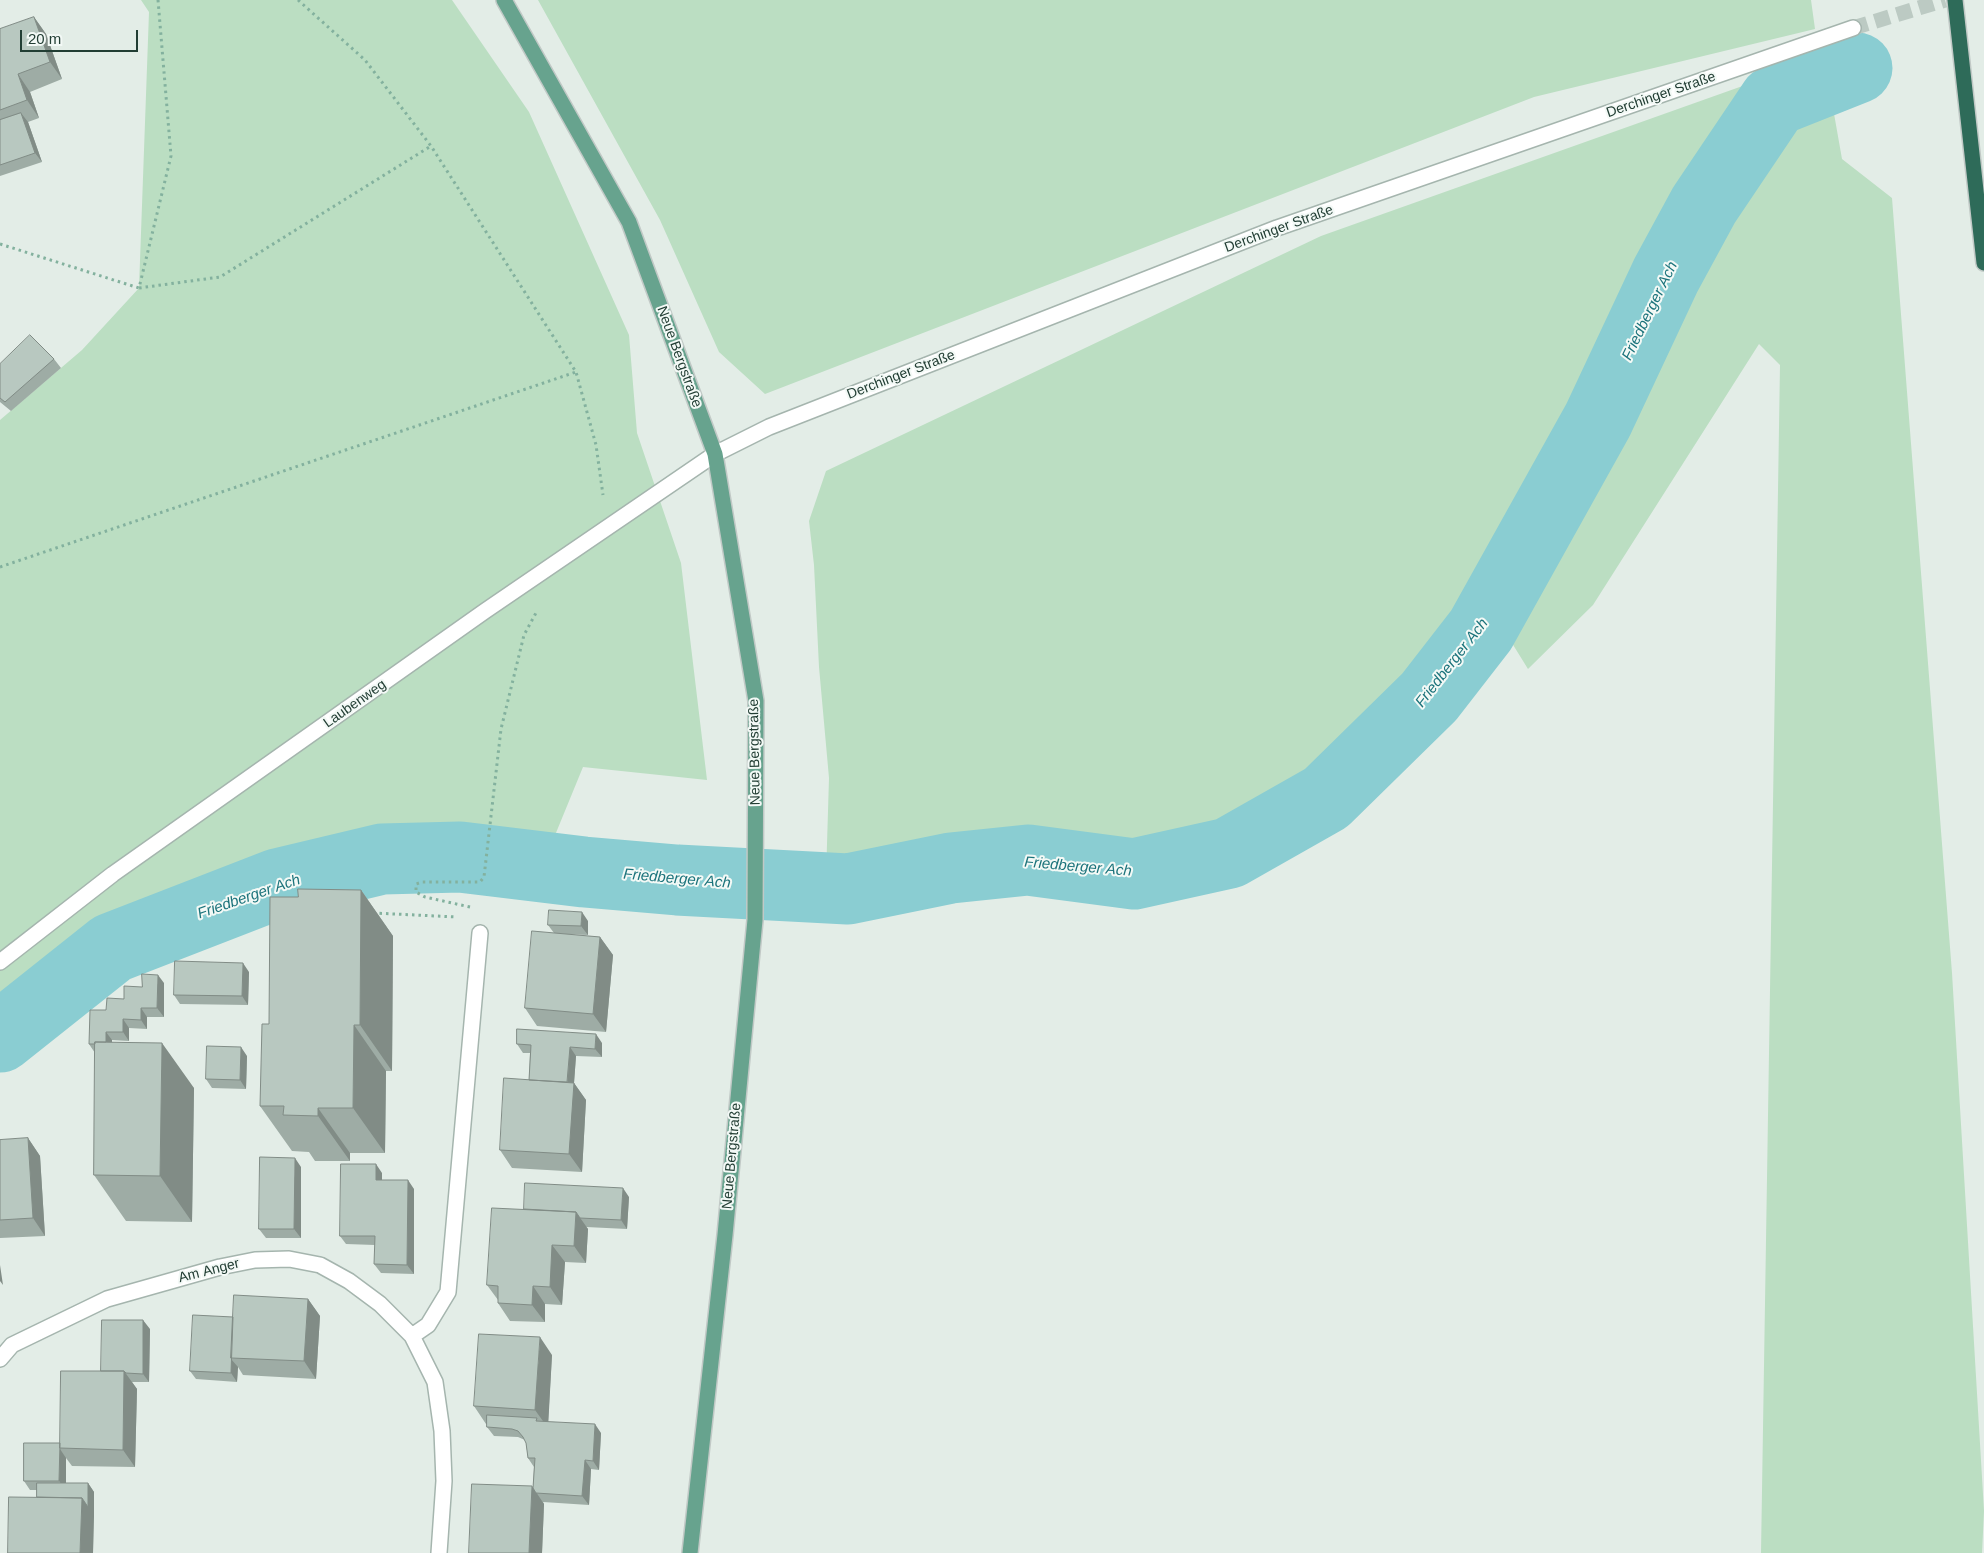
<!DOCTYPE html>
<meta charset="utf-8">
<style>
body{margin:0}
#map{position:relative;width:1984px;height:1553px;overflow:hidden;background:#e3ede7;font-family:Arial,sans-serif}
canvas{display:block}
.scale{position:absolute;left:20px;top:30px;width:118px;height:22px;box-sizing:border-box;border:2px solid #223e34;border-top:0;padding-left:6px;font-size:15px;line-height:18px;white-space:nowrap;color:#223e34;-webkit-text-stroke:4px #f3f9f6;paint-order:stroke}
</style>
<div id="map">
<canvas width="1984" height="1553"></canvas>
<div class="scale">20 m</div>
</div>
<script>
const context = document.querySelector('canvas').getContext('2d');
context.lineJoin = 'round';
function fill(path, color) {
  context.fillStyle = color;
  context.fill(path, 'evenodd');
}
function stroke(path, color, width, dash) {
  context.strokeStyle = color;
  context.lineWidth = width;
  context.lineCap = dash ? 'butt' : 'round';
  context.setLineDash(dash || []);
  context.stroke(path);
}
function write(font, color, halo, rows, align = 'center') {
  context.font = font + ' Arial,sans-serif';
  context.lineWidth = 4;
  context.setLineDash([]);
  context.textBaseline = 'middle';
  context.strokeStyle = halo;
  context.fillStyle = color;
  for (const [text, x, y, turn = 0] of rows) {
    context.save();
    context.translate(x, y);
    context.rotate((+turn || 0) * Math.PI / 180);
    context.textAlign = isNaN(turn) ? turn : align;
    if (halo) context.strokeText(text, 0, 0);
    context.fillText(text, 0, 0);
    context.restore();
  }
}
const green = new Path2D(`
 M141 0H452L529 112 629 335 637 433 681 563 707 780 583 767 551 845 439 834 361 842 263 870 95 936 0 1014V420L82 350 139 288 149 12Z
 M538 0H1811L1815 29 1534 97 765 394 719 352 660 220Z
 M1824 57 1842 159 1892 198 1952 973 1984 1511 1982 1553H1761L1780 365 1759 344 1593 605 1528 669 1481 593 1402 685 1309 780 1222 835 1136 856 1034 836H1004L826 877 829 778 819 667 814 565 809 521 826 471 1321 236Z`);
const river = new Path2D(`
 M0 1037 112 948 277 884 382 859 460 857 584 872 677 880 848 889 951 868 1028 860 1134 874 1229 853 1326 798 1429 697 1481 630 1598 420 1666 275 1704 205 1774 101 1857 68`);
const minorTunnel = new Path2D(`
 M1853 28 1945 0`);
const path = new Path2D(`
 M158 0 171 156 139 288 220 277 431 146
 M298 0 365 60 431 146 576 372 596 445 603 495
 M0 244 139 288
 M0 567 576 372
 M470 907 425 897 416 892V884L422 882H480L484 877 501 729 524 635 537 611
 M373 913 457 917`);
const minor = new Path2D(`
 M0 962 113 874 485 611 715 454 769 427 1277 228 1853 28
 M412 1336 428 1325 448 1292 480 933
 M0 1359 12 1345 107 1299 220 1267 255 1260 289 1259 320 1265 349 1281 380 1304 412 1336 435 1382 442 1431 444 1481 439 1553`);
const major = new Path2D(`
 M504 0 629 222 715 454 756 701 755 920 725 1235 690 1553`);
const highway = new Path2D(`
 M1955 0 1984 263`);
const wall = new Path2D(`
 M34 17 46 34 62 79 30 92 39 118 28 122 42 162 0 176V29Z
 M54 359 61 368 11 411 0 402V364Z
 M361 890 393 936 392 1071H386L385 1153H350V1161H315L309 1152 292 1151 260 1106 269 1024 298 897Z
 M588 921V935L564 934 600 937 613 955 606 1032 537 1026 525 1008 554 933 548 925Z
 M249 972 248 1005 180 1004 174 995Z
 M164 983V1017H147V1029L129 1028V1041L112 1040V1042L194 1088 192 1222 126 1221 94 1175 95 1053 89 1044 106 1010 142 987Z
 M602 1043V1057L576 1056 574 1083 586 1100 582 1172 512 1168 500 1150 529 1080 530 1053H523L517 1044Z
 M247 1056 246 1089 212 1088 206 1079Z
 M28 1138 40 1156 45 1236 0 1238V1140Z
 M301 1167V1238H266L259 1229Z
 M382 1173V1180L414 1189V1274L381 1273 374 1264 375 1245 346 1244 340 1236Z
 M629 1197 627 1229 586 1227 588 1229 586 1263 565 1262 562 1305 545 1304V1322L510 1321 498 1303V1300L487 1285 524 1209Z
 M308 1299 320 1316 316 1379 243 1375 238 1367 237 1382 196 1379 190 1371 233 1317Z
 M150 1329 149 1382H132L137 1389 135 1467 72 1466 66 1458V1483H88L94 1492 93 1553H8L37 1497V1490H30L24 1481 60 1443 101 1371Z
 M552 1355 548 1422 601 1433 599 1470 591 1469 589 1505 543 1502 544 1504 542 1553H469L533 1488 534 1467 528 1458 526 1443 525 1440 518 1437 494 1436 487 1427V1424H486L474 1406Z`);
const shadedWall = new Path2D(`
 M34 17 46 34 62 79 50 62Z
 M18 74 30 92 39 118 27 100Z
 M21 113 28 122 42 162 35 153Z
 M361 890 393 936 392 1071 360 1025Z
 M582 912 588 921V935L581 926Z
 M600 937 613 955 606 1032 593 1014Z
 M243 963 249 972 248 1005 242 996Z
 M158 975 164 983V1017L157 1008Z
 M141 1008 147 1017V1029L141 1020Z
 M123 1019 129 1028V1041L123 1032Z
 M354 1025 386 1071 385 1153 353 1108Z
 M106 1032 112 1040V1053L105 1044Z
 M596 1034 602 1043V1057L595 1049Z
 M162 1043 194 1088 192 1222 160 1176Z
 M241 1047 247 1056 246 1089 240 1080Z
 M570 1047 576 1056 574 1083 586 1100 582 1172 569 1154 567 1090Z
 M318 1108 350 1153V1161L318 1116Z
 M28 1138 40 1156 45 1236 33 1218Z
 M295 1158 301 1167V1238L294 1229Z
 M376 1164 382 1173V1189L376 1180Z
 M408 1180 414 1189V1274L407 1265Z
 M623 1188 629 1197 627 1229 621 1220Z
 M576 1212 588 1229 586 1263 574 1246Z
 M552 1245 565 1262 562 1305 550 1287Z
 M0 1265 3 1285 0 1281Z
 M533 1286 545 1304V1322L532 1305Z
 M308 1299 320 1316 316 1379 304 1361Z
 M143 1320 150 1329 149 1382 143 1374Z
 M540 1337 552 1355 548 1428 535 1410Z
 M231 1359 238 1367 237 1382 231 1373Z
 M124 1371 137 1389 135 1467 123 1450Z
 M595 1424 601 1433 599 1470 593 1461Z
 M60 1449 66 1458V1490L59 1481Z
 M585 1460 591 1469 589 1505 582 1496Z
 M88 1483 94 1492V1516L88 1507Z
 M532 1486 544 1504 542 1553H529Z
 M82 1498 94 1516 93 1553H80Z`);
const building = new Path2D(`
 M34 17 50 62 18 74 27 100 0 110V29Z
 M21 113 35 153 0 165V120Z
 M30 335 54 359 5 402 0 398V364Z
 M298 889 361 890 360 1025H354L353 1108H318V1116L283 1115 284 1106H260L262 1024H269L270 897H298Z
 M549 910 582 912 581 926 548 925Z
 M532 931 600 937 593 1014 525 1008Z
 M175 961 243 963 242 996 174 995Z
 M142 974 158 975 157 1008H141V1020L123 1019V1032H106V1042H95V1044H89L90 1010H106L107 998 124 999V986L142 987Z
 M517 1029 596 1034 595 1049 570 1047 567 1082 529 1080 531 1045 517 1044Z
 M95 1042 162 1043 160 1176 94 1175Z
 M207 1046 241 1047 240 1080 206 1079Z
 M504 1078 574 1083 569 1154 500 1150Z
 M28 1138 33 1218 0 1220V1140Z
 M260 1157 295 1158 294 1229H259Z
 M341 1164H376V1180H408L407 1265 374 1264 375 1236H340Z
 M525 1183 623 1188 621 1220 580 1218 576 1212 524 1209Z
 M492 1208 576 1212 574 1246 552 1245 550 1287 533 1286 532 1305 498 1303V1286L487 1285Z
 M234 1295 308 1299 304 1361 231 1358Z
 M193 1315 233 1317 231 1373 190 1371Z
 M102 1320H143V1374L126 1373 124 1371H101Z
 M479 1334 540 1337 535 1410 474 1406Z
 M61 1371H124L123 1450 60 1448Z
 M487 1415 537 1418 536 1421 595 1424 593 1461 585 1460 582 1496 536 1493 533 1488 535 1458H528L526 1443 523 1437 518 1431 512 1429 487 1427Z
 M24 1443H60L59 1481H24Z
 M37 1483H88V1507L82 1498 37 1497Z
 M472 1484 532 1486 529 1553H469Z
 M9 1497 82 1498 80 1553H8Z`);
const streetNames = [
 ["Derchinger Straße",1661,95,-19],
 ["Derchinger Straße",1279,229,-20],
 ["Neue Bergstraße",679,357,70],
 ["Derchinger Straße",901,375,-21],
 ["Laubenweg",355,704,-35],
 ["Neue Bergstraße",755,752,-91],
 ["Neue Bergstraße",732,1156,-85],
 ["Am Anger",209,1271,-14]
];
const waterNames = [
 ["Friedberger Ach",1650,311,-64],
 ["Friedberger Ach",1452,663,-52],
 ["Friedberger Ach",1078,867,5],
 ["Friedberger Ach",677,879,5],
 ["Friedberger Ach",249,897,-19]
];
fill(green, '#bbdec2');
stroke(river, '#8acdd2', 71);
stroke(minorTunnel, '#bccac3', 15, [15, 8]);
stroke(minor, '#a5b5ae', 18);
stroke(major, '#c1c9c6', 18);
stroke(highway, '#c1c9c6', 18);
stroke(path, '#83b19e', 3, [2.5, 4]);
stroke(minor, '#fff', 15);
stroke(major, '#67a38e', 15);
stroke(highway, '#2e6b59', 15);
fill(wall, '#9eaca5');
fill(shadedWall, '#818c86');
fill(building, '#b8c8c0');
stroke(building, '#818c86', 1);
write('14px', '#223e34', '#f3f9f6', streetNames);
write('italic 15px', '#1b737b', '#f3f9f6', waterNames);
</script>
